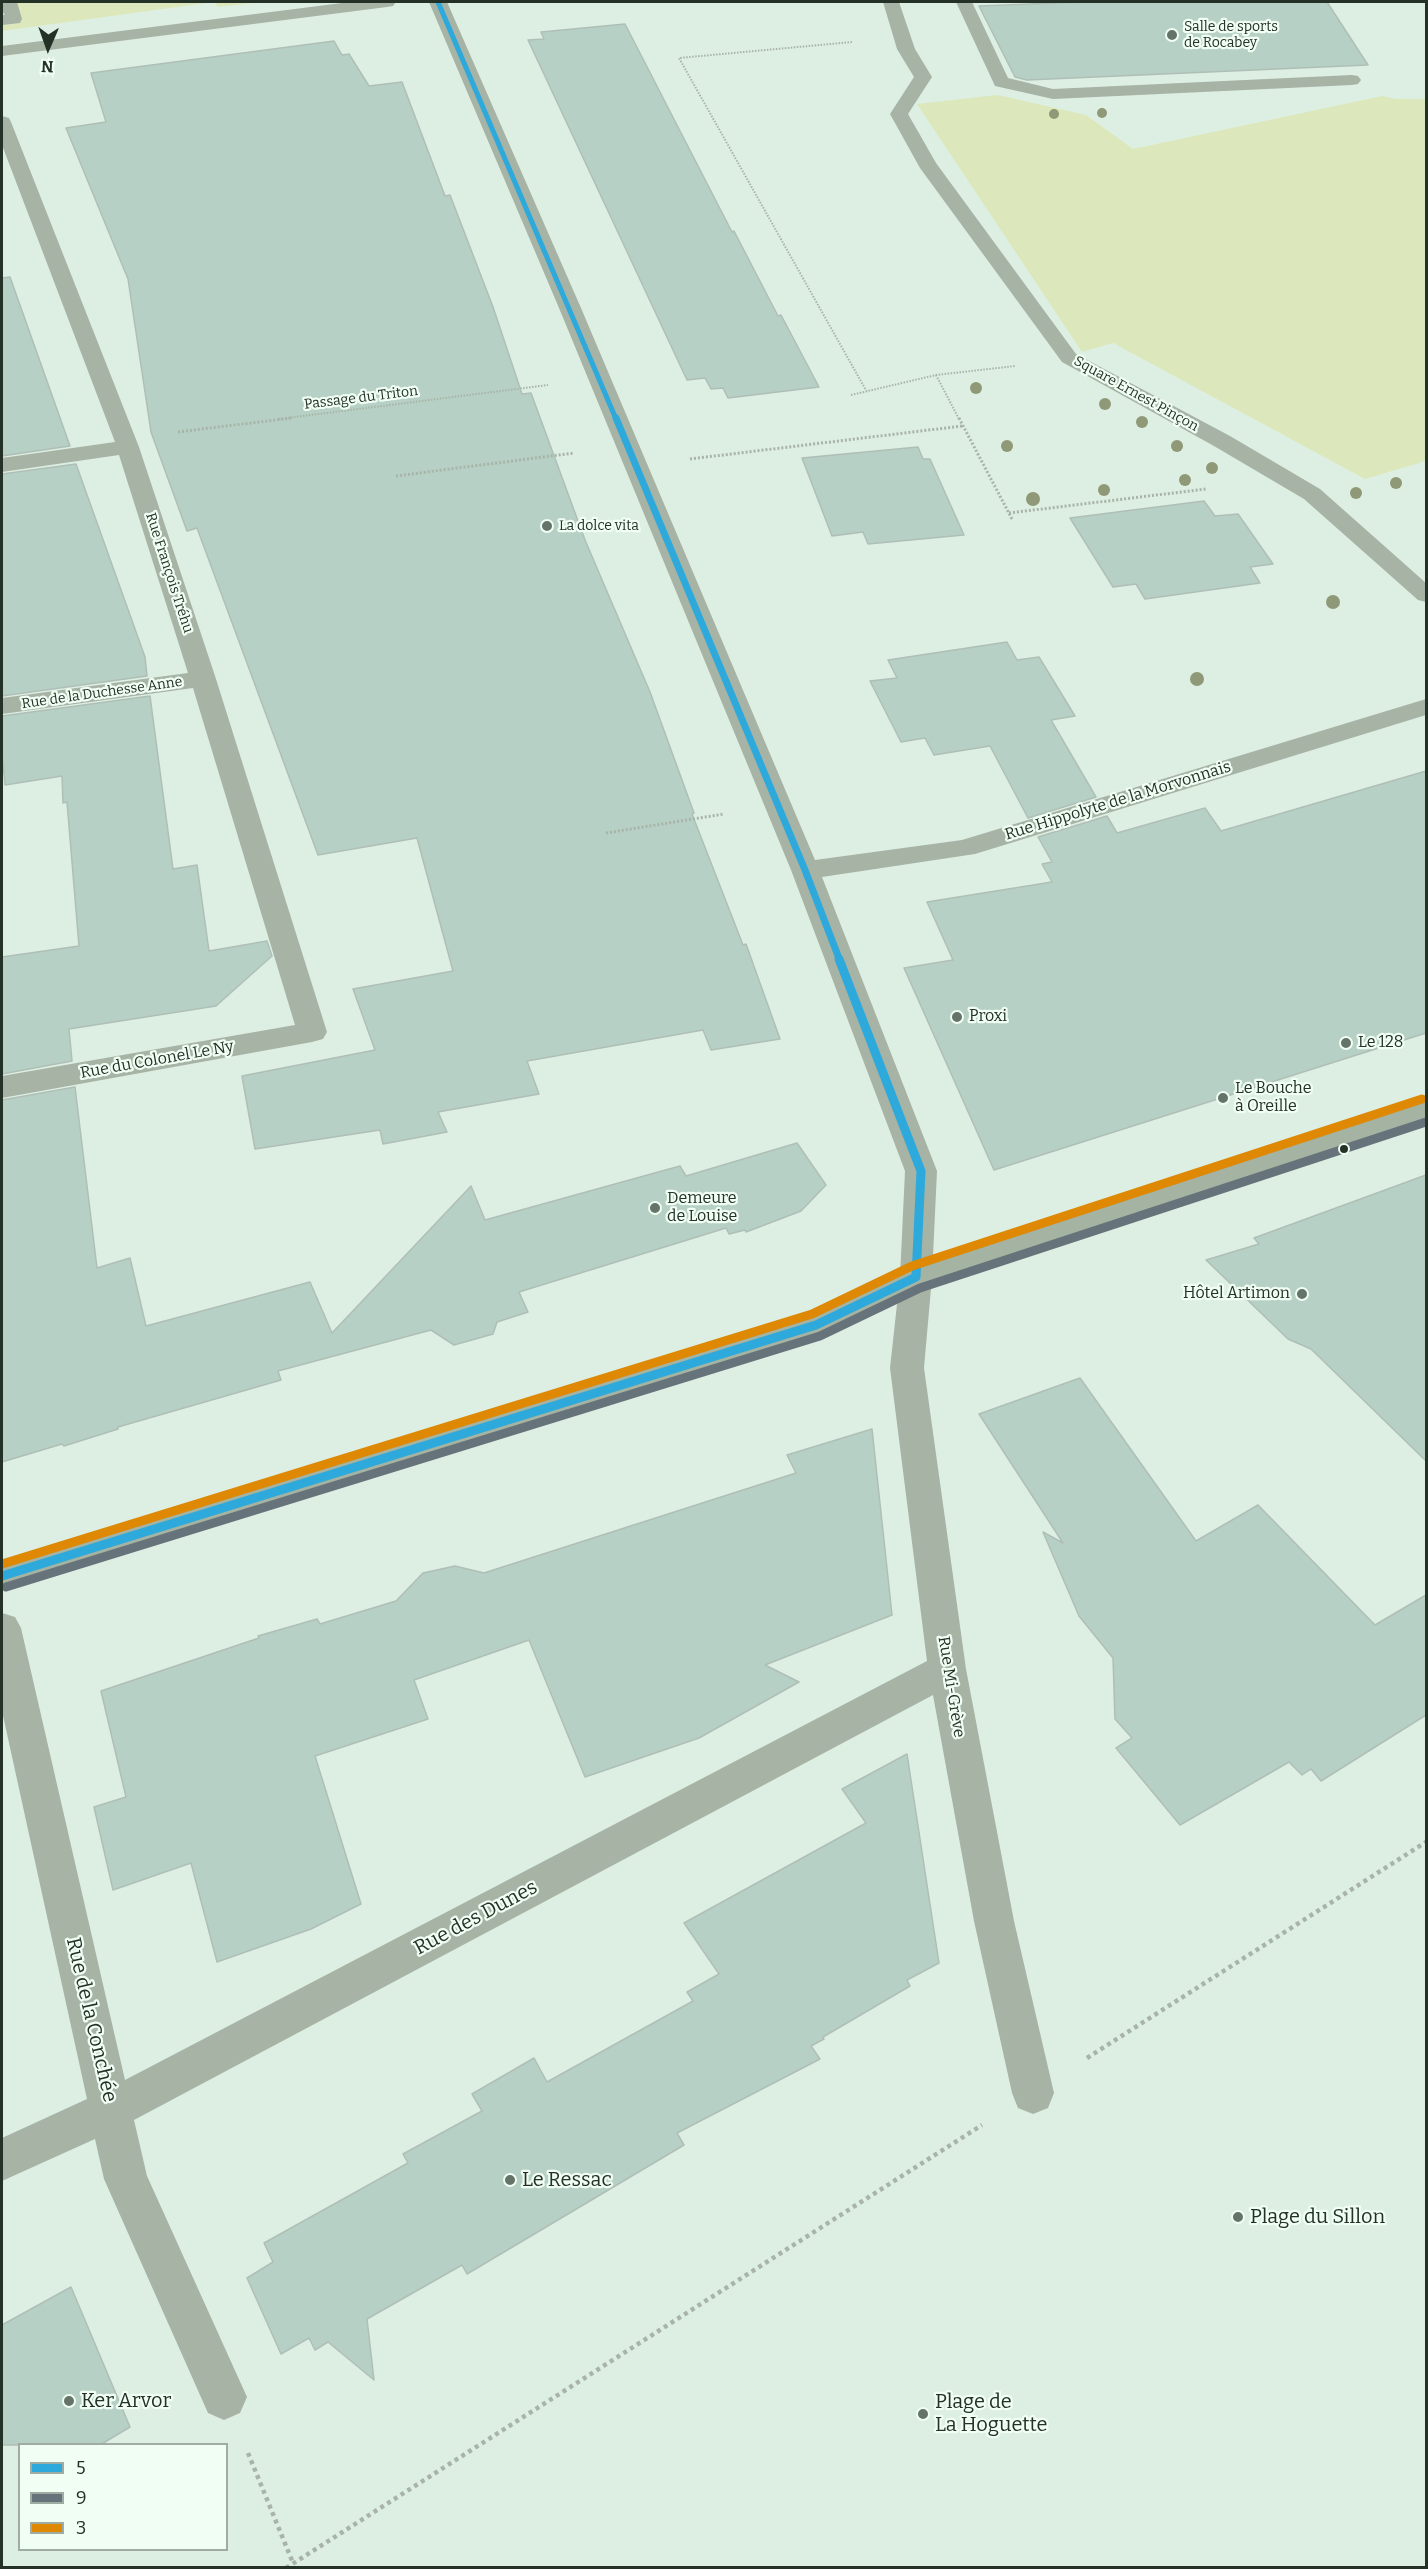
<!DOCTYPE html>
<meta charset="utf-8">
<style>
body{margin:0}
#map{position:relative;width:1428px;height:2569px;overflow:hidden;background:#ddefe2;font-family:Bitter,serif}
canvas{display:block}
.frame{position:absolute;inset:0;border:3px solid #243127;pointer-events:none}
.legend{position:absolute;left:18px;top:2443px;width:210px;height:108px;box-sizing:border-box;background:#f0fef4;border:2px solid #9eaca2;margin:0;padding:8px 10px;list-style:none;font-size:18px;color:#243127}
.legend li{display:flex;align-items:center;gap:12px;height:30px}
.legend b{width:30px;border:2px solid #9eaca2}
.north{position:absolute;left:18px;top:18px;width:60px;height:60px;-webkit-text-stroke:4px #f0fef4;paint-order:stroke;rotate:182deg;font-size:16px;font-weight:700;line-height:24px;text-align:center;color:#243127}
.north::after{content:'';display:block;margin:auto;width:21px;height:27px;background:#243127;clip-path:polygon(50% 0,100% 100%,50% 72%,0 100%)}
</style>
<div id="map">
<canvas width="1428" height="2569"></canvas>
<div class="frame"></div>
<ul class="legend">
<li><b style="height:8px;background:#2da9dc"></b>5</li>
<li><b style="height:8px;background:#67737a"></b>9</li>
<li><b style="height:8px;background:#de8804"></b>3</li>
</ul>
<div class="north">N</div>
</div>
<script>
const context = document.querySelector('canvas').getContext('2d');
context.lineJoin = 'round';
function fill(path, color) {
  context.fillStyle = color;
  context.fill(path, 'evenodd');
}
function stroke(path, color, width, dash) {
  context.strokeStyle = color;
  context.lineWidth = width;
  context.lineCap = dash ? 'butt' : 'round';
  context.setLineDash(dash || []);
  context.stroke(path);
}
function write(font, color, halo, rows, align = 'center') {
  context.font = font + ' Bitter,serif';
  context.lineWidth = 4.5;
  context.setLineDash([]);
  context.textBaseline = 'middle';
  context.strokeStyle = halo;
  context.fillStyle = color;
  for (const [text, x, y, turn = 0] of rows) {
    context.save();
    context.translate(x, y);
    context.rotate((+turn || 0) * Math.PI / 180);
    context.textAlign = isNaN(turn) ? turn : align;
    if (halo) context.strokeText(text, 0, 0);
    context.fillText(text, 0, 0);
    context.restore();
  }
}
const green = new Path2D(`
 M2 2H261L218 7 214 2 2 31Z
 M998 95 1086 115 1133 149 1382 96 1396 99H1426V461L1365 479 1113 343 1082 352 917 104Z`);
const building = new Path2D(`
 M1080 2H1327L1368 65 1027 80 1015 77 979 6Z
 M625 24 732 232 734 231 778 316 781 315 819 387 728 398 723 388 711 389 705 378 687 380 528 40 544 39 541 32Z
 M334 41 342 55 349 54 369 86 402 82 445 196 450 195 493 307 522 394 531 393 585 540 650 692 694 813 692 814 743 945 746 944 780 1039 711 1050 703 1030 527 1061 539 1094 438 1112 447 1132 383 1144 380 1130 255 1149 242 1076 375 1050 353 989 453 971 417 838 318 855 197 528 187 531 151 432 128 279 66 128 106 122 91 73Z
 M10 277 70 446 2 456V278Z
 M918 447 923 459H930L964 535 868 544 863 532 832 536 802 458Z
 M76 464 145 657 147 676 2 696V474Z
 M1204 501 1215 516 1238 514 1273 564 1250 567 1260 583 1145 599 1136 584 1113 587 1070 518Z
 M1007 642 1017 660 1039 657 1075 716 1051 720 1096 797 1028 818 990 746 934 755 925 738 901 742 870 681 897 678 888 660Z
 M150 696 173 869 197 865 209 951 267 941 272 956 216 1006 69 1029 72 1061 2 1074V957L79 946 67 802 63 803 62 776 5 785 2 753V716Z
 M1426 771V1033L994 1170 904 968 953 960 927 902 1052 882 1042 864 1052 862 1038 837 1107 816 1117 833 1205 808 1221 831Z
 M75 1087 97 1268 130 1258 146 1326 310 1282 332 1333 471 1186 485 1220 680 1166 686 1176 797 1143 826 1185 801 1211 746 1232 745 1230 729 1234 726 1228 519 1292 528 1312 497 1322 493 1334 454 1345 431 1330 278 1371 281 1380 118 1427V1429L64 1446 62 1444 2 1462V1100Z
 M1426 1175V1461L1311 1349 1288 1339 1206 1260 1259 1244 1254 1238Z
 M1080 1378 1196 1541 1258 1505 1375 1625 1426 1595V1715L1321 1781 1311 1769 1302 1775 1289 1762 1180 1825 1116 1748 1132 1738 1115 1719 1113 1658 1079 1616 1043 1532 1063 1543 979 1414Z
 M872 1429 892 1615 765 1665 799 1682 699 1738 585 1777 529 1640 414 1680 428 1719 315 1756 361 1904 311 1929 217 1962 191 1863 113 1890 94 1807 126 1797 101 1691 259 1638 258 1636 317 1619 320 1624 396 1601 423 1573 455 1566 484 1573 796 1473 787 1455Z
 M907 1754 939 1963 907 1980 910 1986 823 2037 824 2039 811 2046 820 2059 677 2133 684 2145 467 2274 462 2265 367 2319 374 2380 328 2342 315 2350 309 2338 281 2354 247 2278 273 2262 264 2243 408 2163 403 2154 482 2111 472 2094 534 2058 547 2082 693 2001 687 1992 719 1974 684 1923 866 1823 842 1789Z
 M71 2287 130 2427 100 2445H2V2325Z`);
const pathFar2 = new Path2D(`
 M852 42 679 58 867 392
 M936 375 959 419
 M851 395 936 375 1015 366
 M279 419 548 385`);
const pathFar1 = new Path2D(`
 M959 418 1012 519
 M178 432 291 418
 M690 459 962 426
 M396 476 574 453
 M1009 513 1206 489
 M606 833 724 814`);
const path = new Path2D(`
 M1087 2058 1426 1842
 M248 2453 293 2563
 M286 2568 982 2125`);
const lane = new Path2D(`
 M2 2H17L22 19 20 23 2 25V15H5L2 11Z
 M883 2H899L915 49 932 77 908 114 936 163 1076 354 1230 436 1320 489 1426 583V602L1418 600 1304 499 1214 446 1062 362 920 168 890 114 914 77 897 49Z
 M956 2H972L1008 78 1053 89 1352 75 1358 76 1361 80 1358 84 1352 85 1053 99 995 86Z`);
const street = new Path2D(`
 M350 2H396L393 6 387 7 2 56V46Z
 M429 2H447L581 308 815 860 962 840 1426 699V715L975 854 822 877 937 1171 932 1277 924 1368 966 1669 1014 1921 1054 2093 1048 2108 1033 2114 1018 2108 1012 2093 974 1921 933 1695 134 2120 147 2176 247 2397 240 2413 224 2420 208 2413 104 2179 95 2139 2 2181V2138L87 2099 2 1711V1613L15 1617 21 1628 125 2080 927 1661 890 1368 900 1277 905 1171 791 870 559 308Z
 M2 116 9 118 11 122 139 447 216 679 327 1032 323 1039 312 1042 2 1098V1076L295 1025 193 688 2 714V698L188 673 119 455 2 472V458L115 442 2 145Z`);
const secondary = new Path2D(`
 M1426 1099V1121L928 1286 828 1334 2 1591V1561L805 1316 904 1268Z`);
const bus1Far2 = new Path2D(`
 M438 2 616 419`);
const bus1Far1 = new Path2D(`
 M616 418 805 870 840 961`);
const bus1 = new Path2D(`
 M839 959 921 1171 916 1277
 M2 1576 816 1325 916 1277`);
const bus2 = new Path2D(`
 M6 1587 820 1336 920 1288 1426 1122`);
const bus3 = new Path2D(`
 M2 1564 812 1314 912 1266 1422 1099`);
const trees = [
 [1102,113,5],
 [1054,114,5],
 [976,388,6],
 [1105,404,6],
 [1142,422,6],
 [1007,446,6],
 [1177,446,6],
 [1212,468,6],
 [1185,480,6],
 [1396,483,6],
 [1104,490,6],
 [1356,493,6],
 [1033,499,7],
 [1333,602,7],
 [1197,679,7]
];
const markers = [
 [1172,35,6,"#657468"],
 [547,526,6,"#657468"],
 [957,1017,6,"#657468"],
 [1346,1043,6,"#657468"],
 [1223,1098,6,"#657468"],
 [1344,1149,5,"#243127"],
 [655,1208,6,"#657468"],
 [1302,1294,6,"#657468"],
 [510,2180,6,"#657468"],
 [1238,2217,6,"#657468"],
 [69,2401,6,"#657468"],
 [923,2414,6,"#657468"]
];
const farPoinames = [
 ["Salle de sports",1184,27],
 ["de Rocabey",1184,43],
 ["La dolce vita",559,526]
];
const farStreetnames = [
 ["Square Ernest Pinçon",1136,394,29],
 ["Passage du Triton",361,398,-7],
 ["Rue François Tréhu",169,573,72],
 ["Rue de la Duchesse Anne",102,693,-8]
];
const streetNames = [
 ["Rue Hippolyte de la Morvonnais",1118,801,-17],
 ["Rue du Colonel Le Ny",157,1060,-10],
 ["Rue Mi-Grève",951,1687,81]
];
const poiNames = [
 ["Proxi",969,1017],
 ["Le 128",1358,1043],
 ["Le Bouche",1235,1089],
 ["à Oreille",1235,1107],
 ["Demeure",667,1199],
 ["de Louise",667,1217],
 ["Hôtel Artimon",1290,1294,"right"]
];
const nearStreetnames = [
 ["Rue des Dunes",476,1918,-28],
 ["Rue de la Conchée",91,2020,77]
];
const nearPoinames = [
 ["Le Ressac",522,2180],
 ["Plage du Sillon",1250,2217],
 ["Ker Arvor",81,2401],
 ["Plage de",935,2402],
 ["La Hoguette",935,2425]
];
fill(green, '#dce8bc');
fill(building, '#b7d0c5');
stroke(building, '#afbfb7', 1.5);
stroke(pathFar2, '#a8b4a8', 2, [1.5, 1.5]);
stroke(pathFar1, '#a8b4a8', 3, [2, 2]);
stroke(path, '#a8b4a8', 4.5, [4, 4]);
fill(lane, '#a6b3a5');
fill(street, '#a6b3a5');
fill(secondary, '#a4b3a2');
stroke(bus1Far2, '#2da9dc', 5);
stroke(bus1Far1, '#2da9dc', 7);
stroke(bus1, '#2da9dc', 9);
stroke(bus2, '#67737a', 9);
stroke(bus3, '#de8804', 9);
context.fillStyle = '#8f9977';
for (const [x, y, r] of trees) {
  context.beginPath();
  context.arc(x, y, r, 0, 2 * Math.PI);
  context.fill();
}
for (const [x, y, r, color] of markers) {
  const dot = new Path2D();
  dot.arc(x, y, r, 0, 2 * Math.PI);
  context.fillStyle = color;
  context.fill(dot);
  stroke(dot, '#f0fef4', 2);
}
write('14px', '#243127', '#f0fef4', farPoinames, 'left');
write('14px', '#243127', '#f0fef4', farStreetnames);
write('16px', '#243127', '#f0fef4', streetNames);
write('16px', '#243127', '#f0fef4', poiNames, 'left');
write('20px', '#243127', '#f0fef4', nearStreetnames);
write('20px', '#243127', '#f0fef4', nearPoinames, 'left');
</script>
